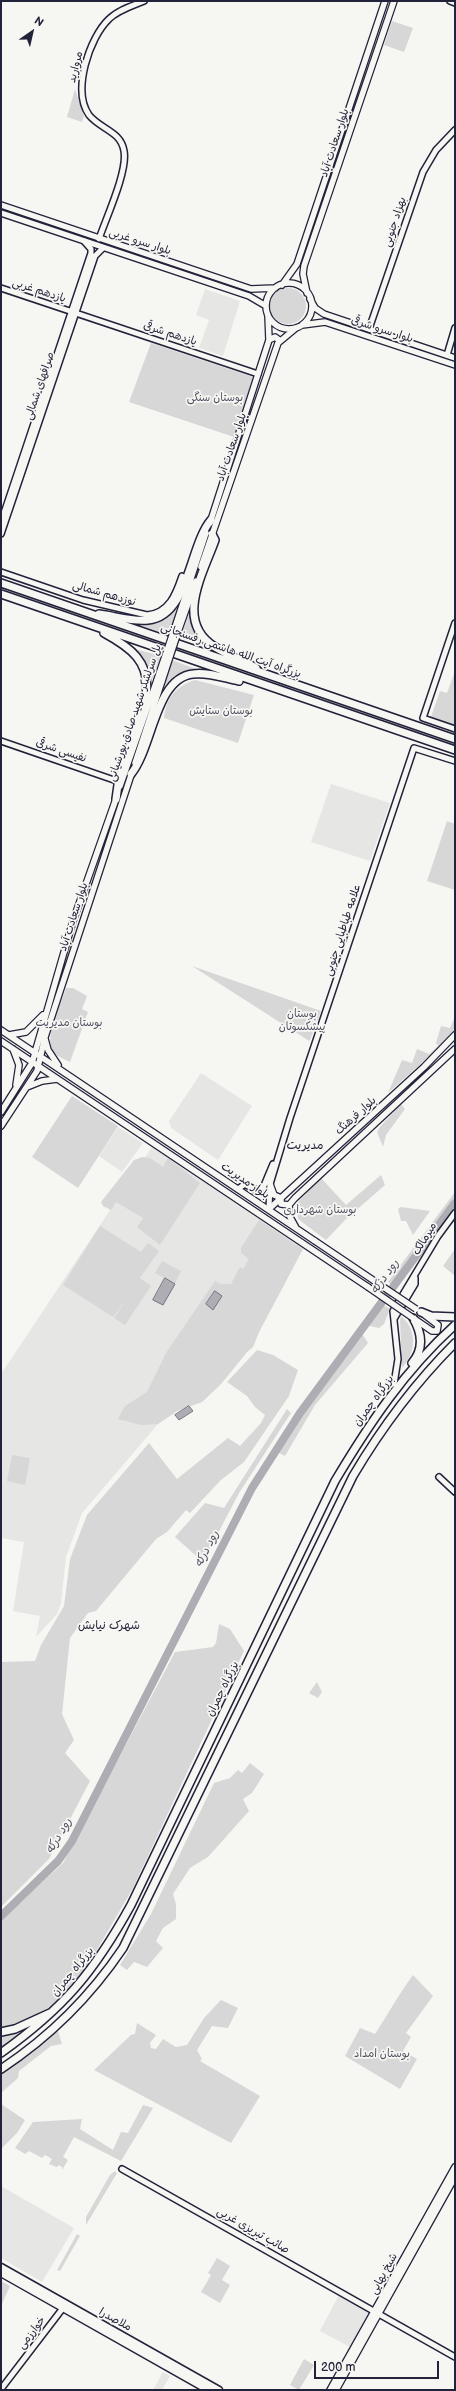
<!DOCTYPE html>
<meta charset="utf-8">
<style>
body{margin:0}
#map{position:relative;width:456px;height:2391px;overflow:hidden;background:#f6f6f2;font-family:"Balsamiq Sans",sans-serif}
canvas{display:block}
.frame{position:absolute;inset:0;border:2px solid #22223b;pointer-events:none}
.north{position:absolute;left:12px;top:12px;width:40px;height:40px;-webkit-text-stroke:3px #f6f6f2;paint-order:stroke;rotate:34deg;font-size:11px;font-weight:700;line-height:16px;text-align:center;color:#22223b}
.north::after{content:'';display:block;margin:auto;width:14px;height:18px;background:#22223b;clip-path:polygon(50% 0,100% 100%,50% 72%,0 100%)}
.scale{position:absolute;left:314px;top:2361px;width:125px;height:18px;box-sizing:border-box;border:2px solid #22223b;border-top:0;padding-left:5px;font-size:12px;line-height:14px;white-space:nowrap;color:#22223b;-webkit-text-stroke:3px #f6f6f2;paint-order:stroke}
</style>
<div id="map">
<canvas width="456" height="2391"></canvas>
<div class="frame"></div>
<div class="north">N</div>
<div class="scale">200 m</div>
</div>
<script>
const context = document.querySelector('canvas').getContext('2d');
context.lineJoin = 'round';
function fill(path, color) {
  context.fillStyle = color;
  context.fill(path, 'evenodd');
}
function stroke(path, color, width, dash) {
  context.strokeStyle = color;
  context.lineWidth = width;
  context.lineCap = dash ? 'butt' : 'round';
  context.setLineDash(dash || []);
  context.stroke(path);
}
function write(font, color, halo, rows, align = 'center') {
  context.font = font + ' "Balsamiq Sans","Playpen Sans Arabic",sans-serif';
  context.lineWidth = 3.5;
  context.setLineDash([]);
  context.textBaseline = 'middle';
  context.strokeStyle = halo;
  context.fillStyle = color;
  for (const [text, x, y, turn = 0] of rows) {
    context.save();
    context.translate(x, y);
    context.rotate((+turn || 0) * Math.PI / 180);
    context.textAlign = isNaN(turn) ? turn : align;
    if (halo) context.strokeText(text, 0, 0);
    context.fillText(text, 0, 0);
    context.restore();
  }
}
const built = new Path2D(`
 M205 289 240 301 223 356 199 348 209 320 196 315Z
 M331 784 390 803 370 861 311 842Z
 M201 1073 252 1106 218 1160 171 1128 169 1121Z
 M118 1127 143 1143 122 1172 99 1156Z
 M152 1147 303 1249 259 1332 253 1347 247 1352 221 1384 202 1402 177 1411 158 1424 82 1513 66 1557 61 1603 57 1614 36 1637 40 1616 13 1611 24 1542 1 1538V1374Z
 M1 2186 74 2228 42 2282 1 2258Z
 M340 2293 373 2312 352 2348 320 2331Z
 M163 2372 170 2376 162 2390H153Z`);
const green = new Path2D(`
 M392 21 413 28 404 52 384 45Z
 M75 89 84 116 82 122 67 117Z
 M270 306a18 18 0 1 1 36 0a18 18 0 1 1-36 0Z
 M151 343 253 377 234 437 129 402Z
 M175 607 177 608 169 635 137 624 157 621Z
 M190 610 192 621 211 648 180 638Z
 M135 649 161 656 149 688 141 658Z
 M172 660 196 669 176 675 164 686Z
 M455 671V725L431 717 440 691 447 693Z
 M195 680 254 695 238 743 164 718C166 698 176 686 195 680Z
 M447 821 455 824V890L427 881Z
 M192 966 321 1011 310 1040 309 1041Z
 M66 988H73L87 996 82 1009 88 1012 70 1062C66 1060 58 1057 54 1053 42 1041 62 1002 66 988Z
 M455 1016V1030L441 1046 388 1093 402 1060 412 1063 417 1049 429 1054 438 1046 436 1043 441 1026 450 1028Z
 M72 1096 118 1126 78 1188 32 1157Z
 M401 1104 405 1109 386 1135 383 1147 377 1132 380 1127Z
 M142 1157 150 1158 163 1167 168 1158 200 1183 160 1245 137 1227 143 1218 116 1202 111 1210 103 1206 101 1202 134 1160Z
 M381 1175 385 1185 346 1219 326 1240 298 1219 297 1203 321 1178 346 1205Z
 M455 1192V1198L391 1284 388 1282Z
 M401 1207 430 1211 413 1235 406 1221H401L398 1209Z
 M259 1220 303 1249 259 1332 253 1347 247 1352 221 1384 202 1402 177 1411 158 1424 141 1425 118 1419 125 1406 147 1392 166 1353 215 1281 220 1284H231L240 1267 243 1269 249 1259 241 1253V1248Z
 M100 1226 141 1252 148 1243 159 1251 140 1278 151 1286 125 1325 114 1318 126 1300 113 1317 63 1285Z
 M455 1249V1276L443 1266Z
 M162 1261 181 1271 175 1284 155 1273Z
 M381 1303 390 1309 384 1324 379 1328 365 1325Z
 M401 1316C418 1330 416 1353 402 1368L400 1320Z
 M361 1332 368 1343 315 1405 285 1456 277 1452Z
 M257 1350 273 1355 298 1370 289 1396 244 1462 221 1480 190 1513 186 1510 167 1532 156 1539 96 1611 88 1613 70 1638 62 1714 74 1740 65 1753 90 1781 49 1859 1 1907V1662L35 1661 41 1645 64 1606 70 1559 87 1515 149 1443 177 1479 228 1438 240 1446 261 1423 265 1415 255 1407 247 1396 227 1382Z
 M287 1409 291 1413 239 1493 203 1562 175 1537 205 1503 224 1508Z
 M12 1455 30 1458 25 1485 7 1481Z
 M219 1624 230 1629 244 1651 133 1888 87 1967 50 2007 15 2026 1 2028V1920L63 1863 175 1652 213 1647 216 1643Z
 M317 1682 322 1692 318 1698 309 1693Z
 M250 1763 264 1774 252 1793 243 1799 249 1811 208 1857 190 1868 173 1894 176 1904V1919L163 1928 156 1941 163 1948 147 1967 134 1962 127 1970 120 1965 151 1914 214 1783 230 1778 238 1770 242 1773Z
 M413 1975 433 1996 406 2033 411 2037 403 2051 417 2059 400 2089 345 2056 360 2028 375 2034C388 2014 399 1994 413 1975Z
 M221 2000 238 2008 228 2028 212 2026 197 2050 202 2059 200 2061 260 2096 231 2143 94 2070 131 2035 135 2034 137 2023 156 2035 150 2043 151 2048 156 2049 163 2039 176 2047 187 2045 204 2018Z
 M32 2026 1 2049V2036Z
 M58 2031 62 2044 51 2046 19 2071 18 2078 1 2093V2074Z
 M1 2104 25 2120 17 2133 1 2149Z
 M143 2105 153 2108 121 2161 74 2137 63 2157 68 2160 62 2170V2167L59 2165 57 2167 49 2164 52 2159 45 2155 42 2158 29 2151 25 2154 15 2148 33 2122 82 2119 80 2129 113 2150 121 2132 128 2133Z
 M115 2171 117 2173 86 2225V2217L110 2175Z
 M77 2234 80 2236 60 2271 57 2270Z
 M217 2258 230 2266 222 2280 230 2285 220 2303 201 2292 211 2275 208 2273Z
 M1 2281 10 2286 1 2306Z
 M304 2359 314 2365 299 2390 290 2385Z`);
const water = new Path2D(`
 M165 1278 175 1284 163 1305 153 1300Z
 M215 1291 222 1296 213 1310 206 1304Z
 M189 1406 193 1411 179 1420 175 1415Z`);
const river = new Path2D(`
 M1 1916 58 1861 72 1841 252 1488 300 1413 455 1203`);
const tertiary = new Path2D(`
 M450 1 455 3
 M99 239C106 218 128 171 124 151 121 131 100 129 89 115 72 91 89 38 109 19 118 10 132 6 144 1
 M1 288 258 374
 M369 329 423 172 436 150 455 130
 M447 355 455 328
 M1 522 91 253V249L84 241
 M1 534 95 256 103 248
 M1 572 83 600 147 615C169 613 176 594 182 576
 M455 623 423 718 455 729
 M1 741 114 780
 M238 1189 245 1184 255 1190 263 1188 273 1164
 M269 1209 270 1184 290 1118 414 748 455 761
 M394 1319 415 1284V1278
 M394 1384 398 1359 393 1311 438 1236 455 1213
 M439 1477 455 1492
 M122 2169 455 2357
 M1 2389 63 2308`);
const secondary = new Path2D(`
 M1 205 251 289 275 288
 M1 213 249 296 266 306
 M266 306a23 23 0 1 1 46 0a23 23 0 1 1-46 0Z
 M282 285 297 264 385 1
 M307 293 303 274 304 266 394 1
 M310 299 315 308 324 314 455 358
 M302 325 325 322 455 365
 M269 340 275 337 279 340 278 343
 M210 523 269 340 268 315
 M201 567 278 343 296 328
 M175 627 206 533
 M179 629 196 581
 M135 763 162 681
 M120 786 157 680
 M1 1030 315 1241
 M9 1035 26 1032 43 1015
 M45 1039 48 1050 58 1065
 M1 1041 368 1287
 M13 1049 19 1065 16 1085
 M27 1087 42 1081 57 1079
 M1 1112 32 1063 73 921 117 796
 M1 1126 37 1071 45 1037 132 772
 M270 1184 274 1195 281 1198
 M281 1198V1204L289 1205
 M269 1209 424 1067 455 1035
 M295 1226 290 1217 289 1205 295 1198 455 1049
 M413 1318 432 1331H437L438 1325 425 1315
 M330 2390 455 2167
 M336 2390 455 2177`);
const primary = new Path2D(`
 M1 2267 219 2390
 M1 2273 208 2390`);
const trunk = new Path2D(`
 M212 534 215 540C203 574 174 622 215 647 228 655 243 661 256 668
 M1 583 455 739
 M1 594 455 750
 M99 614C115 616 133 622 148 620 189 616 189 546 211 520
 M104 633C130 647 151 662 146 695L119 778 116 799
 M131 774C153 747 155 678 193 674 208 672 224 678 239 681
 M421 1312 431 1316 455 1317
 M412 1363C424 1349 422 1333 413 1318
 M1 2032 15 2029 50 2013
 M1 2053C64 2008 94 1972 131 1905L335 1481C369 1424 405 1370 455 1325
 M1 2069C51 2036 90 1997 123 1948L353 1476C382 1427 415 1383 455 1343`);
const secondaryBridge = new Path2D(`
 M157 680 175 627
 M162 681 179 629
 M315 1241 416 1309
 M368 1287 413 1318`);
const streetNames = [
 ["مروارید",76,67,-76],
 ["بلوار سعادت آباد",335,143,-72],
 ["بهزاد جنوبی",395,222,-72],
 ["بلوار سرو غربی",140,242,18],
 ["یازدهم غربی",39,291,18],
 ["بلوار سرو شرقی",382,330,18],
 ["یازدهم شرقی",170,334,18],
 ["صرافهای شمالی",40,386,-71],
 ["بلوار سعادت آباد",232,447,-71],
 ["نوزدهم شمالی",104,594,16],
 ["بزرگراه آیت الله هاشمی رفسنجانی",231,651,19],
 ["پل سرلشکر شهید صادق پورشیانی",135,713,-71],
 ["نفیسی شرقی",61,751,19],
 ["بلوار سعادت آباد",74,917,-72],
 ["علامه طباطبایی جنوبی",343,930,-72],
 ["بلوار فرهنگ",356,1116,-42],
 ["بلوار مدیریت",245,1181,34],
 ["میرمالک",425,1239,-59],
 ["بزرگراه چمران",374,1401,-54],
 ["بزرگراه چمران",223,1689,-64],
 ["بزرگراه چمران",73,1972,-51],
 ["صائب تبریزی غربی",253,2231,30],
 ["شیخ بهایی",384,2274,-61],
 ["ملاصدرا",115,2320,29],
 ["خوارزمی",32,2333,-52]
];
const parkNames = [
 ["بوستان سنگی",215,398],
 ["بوستان ستایش",221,711],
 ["بوستان",302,1014],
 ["پیشکسوتان",302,1027],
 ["بوستان مدیریت",69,1023],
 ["بوستان شهرداری",320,1210],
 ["بوستان امداد",382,2054]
];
const neighbourhoodNames = [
 ["مدیریت",305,1146],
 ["شهرک نیایش",109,1626]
];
const waterNames = [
 ["رود درکه",385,1277,-54],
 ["رود درکه",207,1549,-63],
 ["رود درکه",59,1836,-59]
];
fill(built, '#e6e6e4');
fill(green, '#d7d7d7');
fill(water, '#adadb3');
stroke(water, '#757583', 1);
stroke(river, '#adadb3', 8);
stroke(tertiary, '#22223b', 8);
stroke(secondary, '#22223b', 8);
stroke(primary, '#22223b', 9);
stroke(trunk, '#22223b', 10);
stroke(tertiary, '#f6f6f2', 5);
stroke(secondary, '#f6f6f2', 5.5);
stroke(primary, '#f6f6f2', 6);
stroke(trunk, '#f6f6f2', 7);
stroke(secondaryBridge, '#22223b', 8, []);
stroke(secondaryBridge, '#f6f6f2', 5.5);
write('11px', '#22223b', '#f6f6f2', streetNames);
write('11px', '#4f4f62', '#f6f6f2', parkNames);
write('12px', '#22223b', '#f6f6f2', neighbourhoodNames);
write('italic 12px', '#535365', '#f6f6f2', waterNames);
</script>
